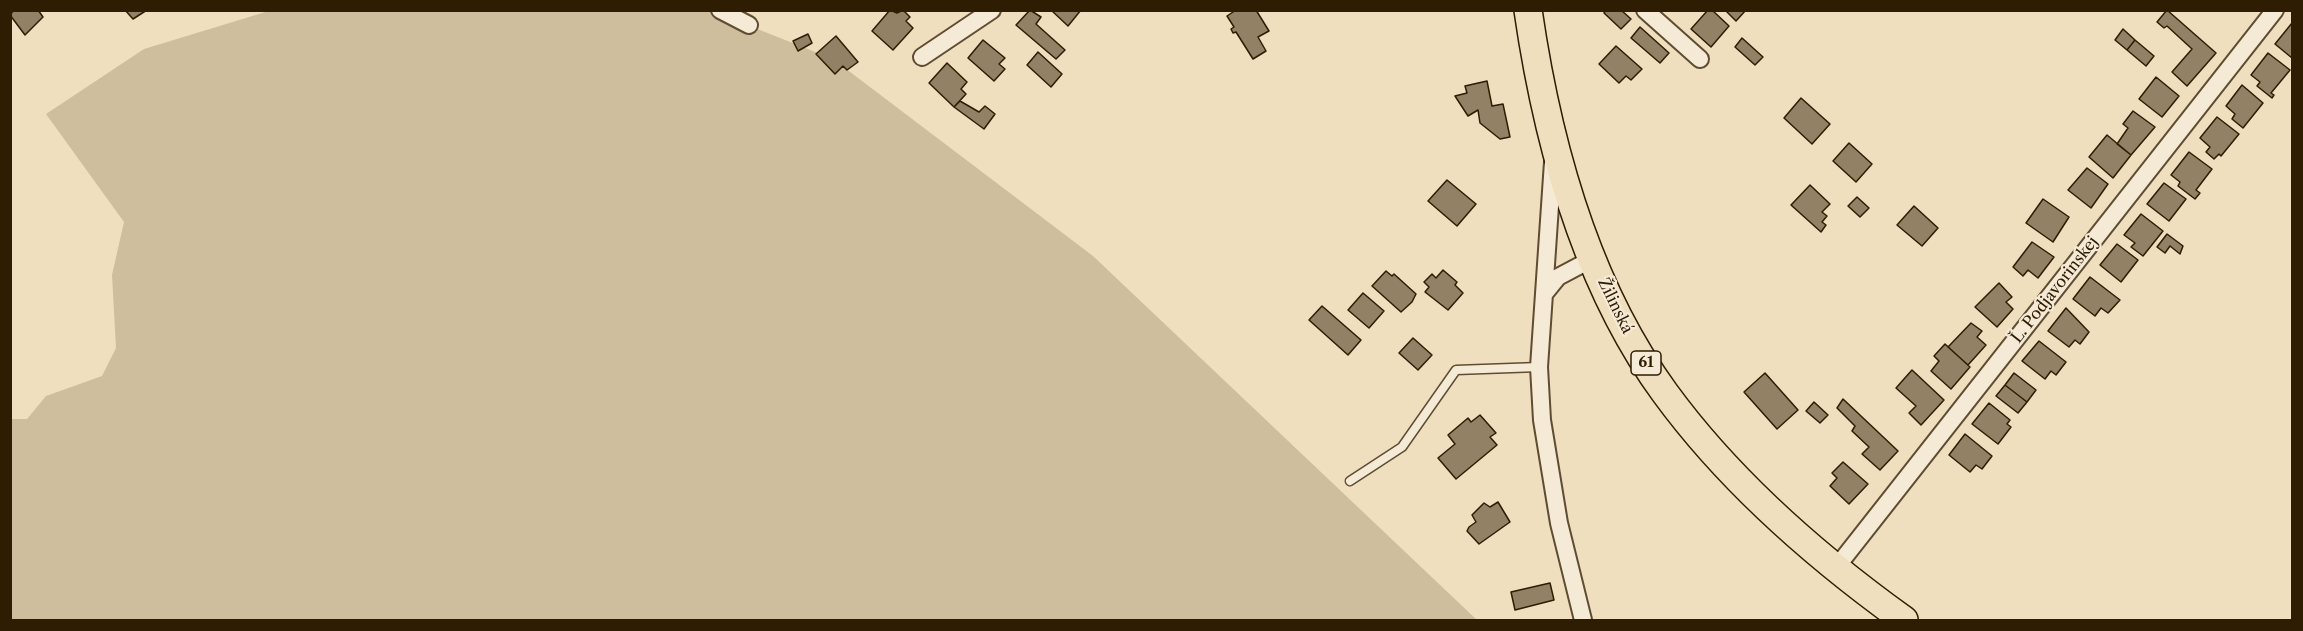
<!DOCTYPE html>
<meta charset="utf-8">
<style>
body{margin:0}
#map{position:relative;width:2303px;height:631px;overflow:hidden;background:#efdfbe;font-family:"Libre Caslon Text",serif}
canvas{display:block}
.frame{position:absolute;inset:0;border:12px solid #2e1c03;pointer-events:none}
</style>
<div id="map">
<canvas width="2303" height="631"></canvas>
<div class="frame"></div>
</div>
<script>
const context = document.querySelector('canvas').getContext('2d');
context.lineJoin = 'round';
function fill(path, color) {
  context.fillStyle = color;
  context.fill(path, 'evenodd');
}
function stroke(path, color, width, dash) {
  context.strokeStyle = color;
  context.lineWidth = width;
  context.lineCap = dash ? 'butt' : 'round';
  context.setLineDash(dash || []);
  context.stroke(path);
}
function write(font, color, halo, rows, align = 'center') {
  context.font = font + ' "Libre Caslon Text",serif';
  context.lineWidth = 4.5;
  context.setLineDash([]);
  context.textBaseline = 'middle';
  context.strokeStyle = halo;
  context.fillStyle = color;
  for (const [text, x, y, turn = 0] of rows) {
    context.save();
    context.translate(x, y);
    context.rotate((+turn || 0) * Math.PI / 180);
    context.textAlign = isNaN(turn) ? turn : align;
    if (halo) context.strokeText(text, 0, 0);
    context.fillText(text, 0, 0);
    context.restore();
  }
}
const green = new Path2D(`
 M272 10 712 11 833 59 1093 256 1477 620H11V419H27L46 396 102 376 116 348 112 275 124 222 46 114 144 49Z`);
const building = new Path2D(`
 M14 10H38L43 17 25 35 10 15Z
 M125 10H147L133 19Z
 M890 10 897 13 903 10 910 17 906 21 913 28 893 50 872 31Z
 M1030 10 1041 17 1036 24 1065 50 1056 59 1016 25Z
 M1051 10H1081L1068 26Z
 M1236 10H1256L1269 31 1258 37 1266 51 1253 59 1236 32 1233 33 1231 29 1234 27 1227 16Z
 M1606 10H1621L1631 19 1621 29 1604 13Z
 M1708 10H1712L1729 26 1711 47 1691 29Z
 M1725 10H1746L1736 21Z
 M2167 10 2216 53 2187 86 2172 72 2192 49 2167 26 2164 28 2157 22Z
 M2292 23V58L2275 44Z
 M1640 27 1669 53 1660 63 1631 38Z
 M2123 29 2135 40 2127 50 2115 40Z
 M808 34 812 43 798 51 793 41Z
 M836 36 858 62 847 70 843 66 835 74 816 54Z
 M1742 38 1763 57 1755 65 1735 47Z
 M983 40 1005 58 999 64 1005 69 994 81 968 58Z
 M2135 40 2154 56 2146 66 2127 50Z
 M1616 46 1642 69 1631 80 1626 76 1619 83 1599 64Z
 M1038 52 1062 74 1051 87 1027 65Z
 M2268 53 2290 70 2271 93 2274 95 2272 98 2257 86 2260 82 2251 75Z
 M947 63 967 82 961 89 966 94 954 107 929 83Z
 M2156 77 2179 96 2162 117 2139 99Z
 M1487 81 1492 106 1503 104 1510 137 1500 139 1480 123 1478 110 1468 116 1455 96 1467 93 1465 86Z
 M2242 85 2263 103 2243 128 2232 119 2235 114 2226 106Z
 M1801 98 1830 124 1812 144 1784 118Z
 M960 101 979 112 985 106 995 114 984 129 954 107Z
 M2133 111 2155 127 2131 155 2117 144 2128 128 2123 124Z
 M2217 117 2239 134 2221 156 2219 154 2214 159 2206 152 2210 147 2200 138Z
 M2107 135 2131 155 2113 178 2089 157Z
 M1849 143 1872 164 1856 182 1833 161Z
 M2189 152 2212 169 2196 190 2200 193 2195 199 2178 186 2180 182 2171 175Z
 M2087 168 2108 184 2091 208 2068 190Z
 M1447 180 1476 204 1457 226 1428 201Z
 M2164 183 2186 199 2169 221 2147 204Z
 M1810 185 1830 204 1822 212 1827 216 1822 222 1826 225 1821 232 1791 205Z
 M1857 197 1869 208 1860 217 1848 206Z
 M2043 199 2069 217 2053 242 2026 223Z
 M1914 206 1938 228 1922 246 1897 225Z
 M2141 214 2163 231 2143 256 2131 247 2135 243 2124 235Z
 M2167 234 2183 246 2180 254 2170 246 2165 253 2157 247Z
 M2032 242 2054 257 2038 278 2028 270 2023 276 2013 267Z
 M2117 244 2138 260 2121 282 2100 265Z
 M1443 270 1457 282 1455 285 1463 293 1448 310 1425 292 1429 287 1424 282 1432 274 1436 278Z
 M1386 271 1392 276 1394 274 1416 294 1412 302 1401 312 1372 286Z
 M2090 277 2120 300 2108 313 2101 308 2095 316 2073 299Z
 M1999 283 2012 297 2006 302 2013 309 1997 327 1975 307Z
 M1363 293 1384 311 1369 328 1348 310Z
 M1322 306 1361 340 1348 355 1309 320Z
 M2066 308 2089 332 2080 344 2075 340 2069 347 2048 331Z
 M1971 323 1982 331 1977 337 1986 345 1968 365 1948 347Z
 M1413 338 1432 355 1418 370 1399 353Z
 M2039 341 2066 362 2056 375 2051 371 2045 379 2022 361Z
 M1945 344 1970 367 1951 389 1931 371 1939 361 1934 356Z
 M1912 370 1944 400 1921 425 1909 413 1916 406 1896 388Z
 M1765 373 1798 410 1777 429 1744 392Z
 M2014 373 2036 390 2027 402 2005 385Z
 M2005 385 2027 402 2018 413 1996 396Z
 M1843 399 1898 451 1880 470 1862 454 1869 447 1852 431 1855 426 1837 408Z
 M1814 402 1828 415 1820 423 1806 411Z
 M1989 403 2010 420 2007 424 2011 427 1998 444 1972 424Z
 M1480 415 1496 433 1490 437 1497 445 1456 479 1438 458 1455 444 1448 435 1468 418 1471 422Z
 M1965 434 1992 456 1982 469 1976 465 1970 472 1949 455Z
 M1843 462 1868 484 1849 504 1830 486 1837 478 1832 473Z
 M1498 502 1510 522 1479 544 1467 531 1469 527 1476 522 1472 515 1484 503 1490 507Z
 M1550 583 1554 600 1515 610 1511 592Z`);
const lane = new Path2D(`
 M1350 481 1402 447 1456 370 1539 367`);
const street = new Path2D(`
 M720 10 749 25
 M1645 10 1700 59
 M922 57 992 10
 M1553 162 1539 367 1542 420 1559 523 1583 620
 M1545 293 1558 277 1592 259
 M1835 569 2275 10`);
const primary = new Path2D(`
 M1528 10C1547 141 1586 285 1665 393 1730 482 1815 556 1904 620`);
const shields = [
 [1646,363,30]
];
const shieldNames = [
 ["61",1646,363]
];
const streetNames = [
 ["Ľ. Podjavorinskej",2055,290,-52],
 ["Žilinská",1615,306,64]
];
fill(green, '#cebe9e');
fill(building, '#928164');
stroke(building, '#2e1c03', 1.5);
stroke(lane, '#5e4d32', 11);
stroke(street, '#5e4d32', 20);
stroke(primary, '#2e1c03', 30);
stroke(lane, '#f5ead5', 8);
stroke(street, '#f5ead5', 16);
stroke(primary, '#efdfbe', 27);
for (const [x, y, w] of shields) {
  const box = new Path2D();
  box.roundRect(x - w / 2, y - 12, w, 24, 4.5);
  context.fillStyle = '#f5ead5';
  context.fill(box);
  stroke(box, '#2e1c03', 1.5);
}
write('bold 15px', '#2e1c03', null, shieldNames);
write('16px', '#2e1c03', '#f5ead5', streetNames);
</script>
